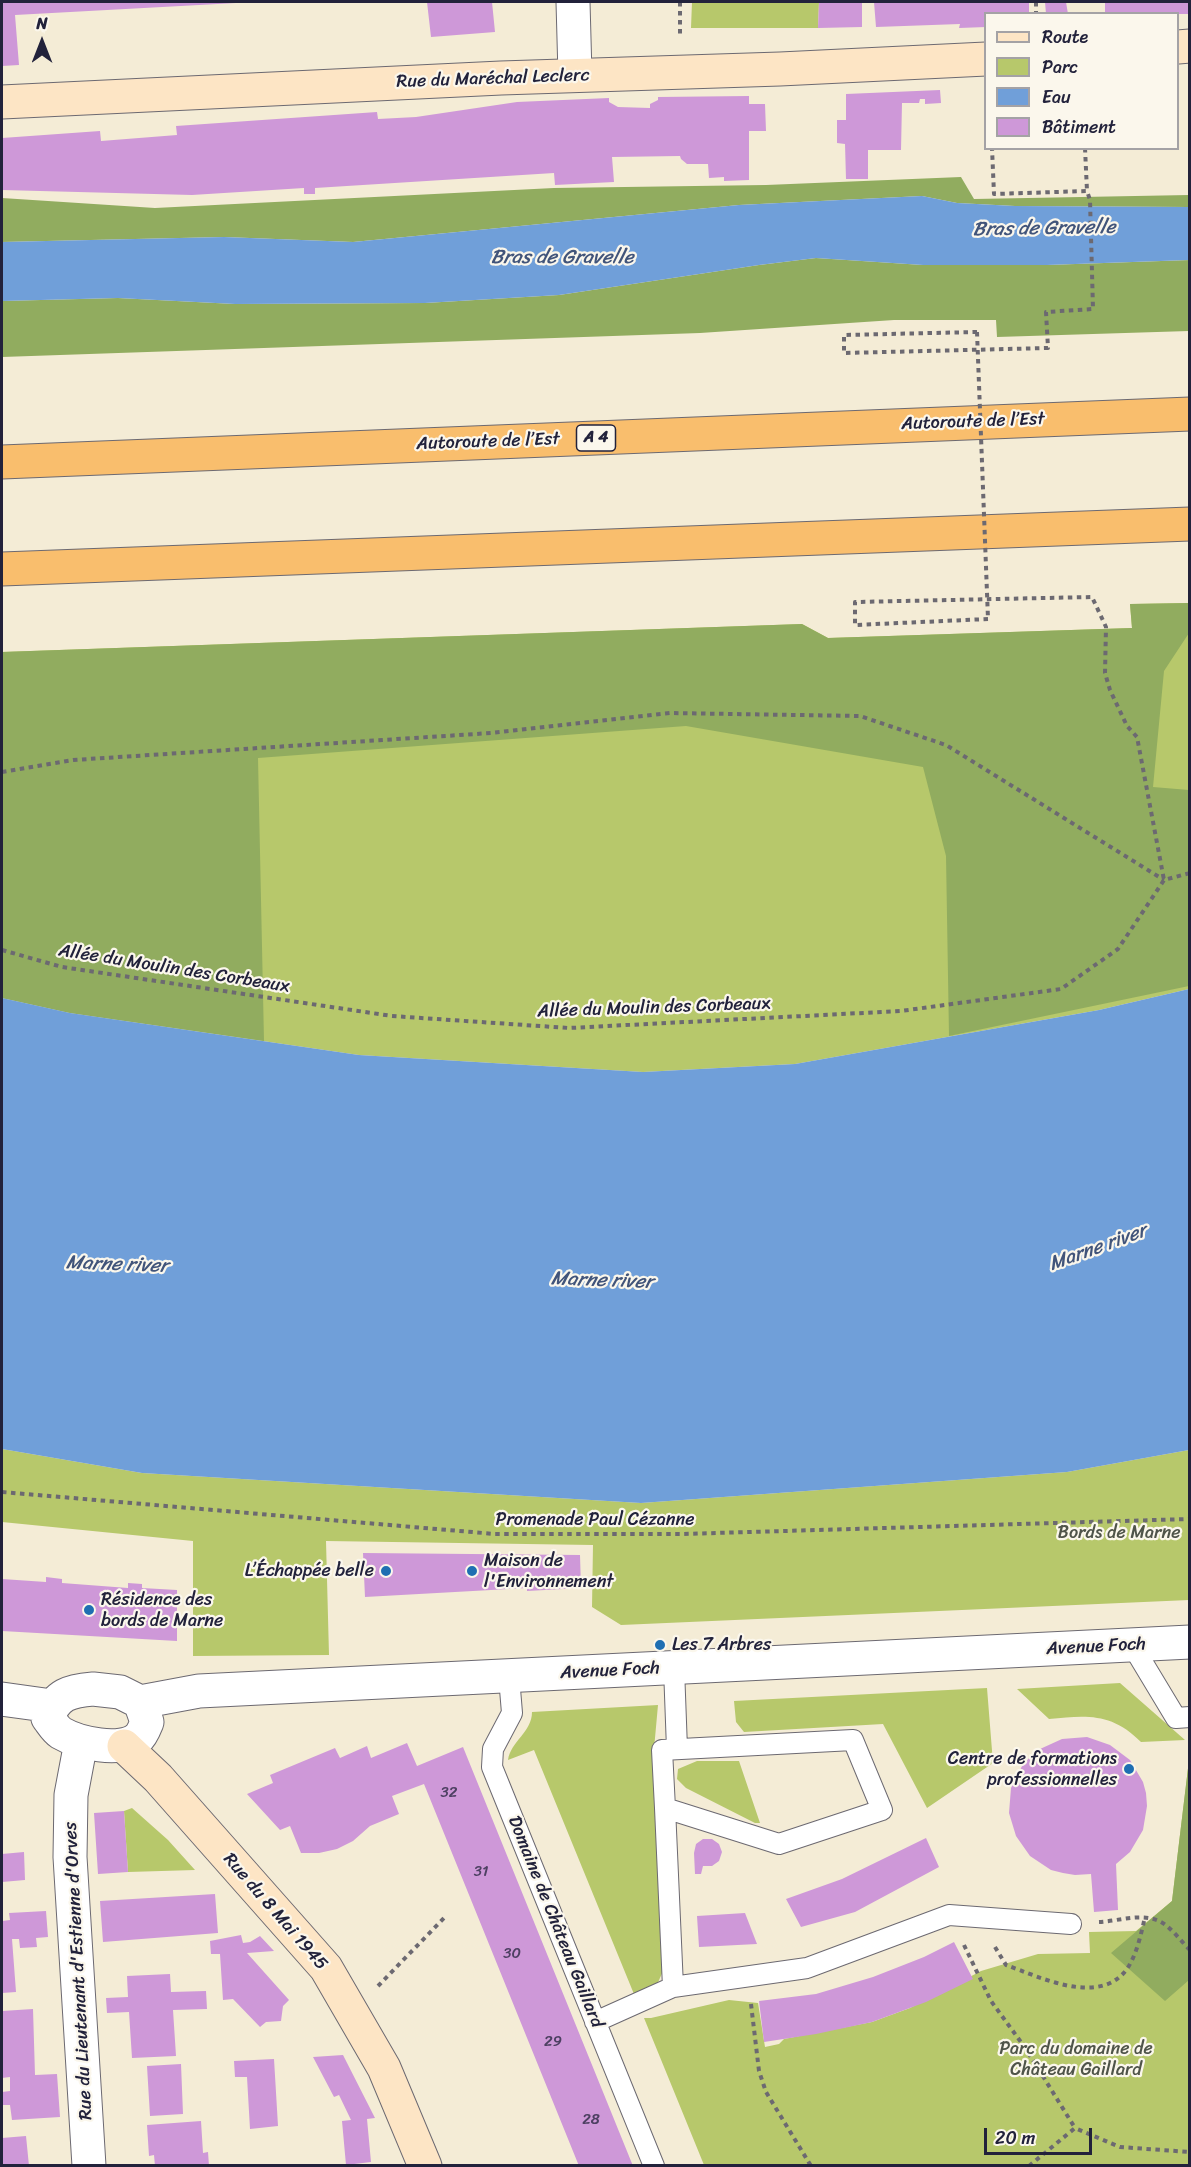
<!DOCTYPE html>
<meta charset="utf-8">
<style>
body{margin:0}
#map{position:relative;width:1191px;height:2167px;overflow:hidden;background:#f4ecd6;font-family:Sriracha,sans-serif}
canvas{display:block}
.frame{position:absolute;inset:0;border:3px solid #22223b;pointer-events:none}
.legend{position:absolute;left:984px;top:12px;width:195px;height:138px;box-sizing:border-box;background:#fbf7ec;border:2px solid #a4a2a5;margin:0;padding:8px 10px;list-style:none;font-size:18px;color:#22223b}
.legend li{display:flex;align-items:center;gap:12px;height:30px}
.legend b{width:30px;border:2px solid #a4a2a5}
.north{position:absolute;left:12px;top:12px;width:60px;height:60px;-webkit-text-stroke:4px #fbf7ec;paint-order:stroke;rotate:0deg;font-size:16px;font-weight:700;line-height:24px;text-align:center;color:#22223b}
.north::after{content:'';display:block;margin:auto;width:21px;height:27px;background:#22223b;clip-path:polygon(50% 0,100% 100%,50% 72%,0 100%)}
.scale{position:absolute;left:984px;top:2128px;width:108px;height:27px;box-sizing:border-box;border:3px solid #22223b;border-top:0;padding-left:8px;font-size:18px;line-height:21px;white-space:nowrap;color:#22223b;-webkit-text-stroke:4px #fbf7ec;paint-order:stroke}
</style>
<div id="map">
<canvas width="1191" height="2167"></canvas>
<div class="frame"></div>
<ul class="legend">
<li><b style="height:8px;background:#fde5c5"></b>Route</li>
<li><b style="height:16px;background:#b7c86b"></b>Parc</li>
<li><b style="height:16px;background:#709fd9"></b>Eau</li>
<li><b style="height:16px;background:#ce98d8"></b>Bâtiment</li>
</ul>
<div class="north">N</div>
<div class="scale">20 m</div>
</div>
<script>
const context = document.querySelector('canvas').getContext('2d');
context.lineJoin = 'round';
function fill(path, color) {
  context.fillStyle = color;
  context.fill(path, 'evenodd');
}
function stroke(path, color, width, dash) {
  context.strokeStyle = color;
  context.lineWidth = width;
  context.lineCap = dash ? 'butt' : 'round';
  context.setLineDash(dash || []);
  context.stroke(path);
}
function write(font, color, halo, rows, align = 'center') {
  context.font = font + ' Sriracha,sans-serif';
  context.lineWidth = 4.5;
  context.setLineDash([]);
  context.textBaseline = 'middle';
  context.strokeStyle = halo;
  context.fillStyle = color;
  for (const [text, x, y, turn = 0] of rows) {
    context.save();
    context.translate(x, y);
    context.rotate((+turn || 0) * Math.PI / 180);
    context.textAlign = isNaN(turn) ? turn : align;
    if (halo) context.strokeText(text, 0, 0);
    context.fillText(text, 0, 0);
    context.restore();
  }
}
const green = new Path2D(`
 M692 2H819L818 28H691Z
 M1189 603V989L1099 1010 795 1064 643 1072 359 1055 70 1013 2 998V652L802 624 828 638 1132 628 1130 604Z
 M2 1449 142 1473 641 1503 1067 1472 1189 1450V1600L621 1625 592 1607 593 1545 326 1541 329 1655 193 1656V1541L2 1522Z
 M1120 1683 1185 1740 1141 1742C1112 1713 1088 1715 1049 1719L1017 1689Z
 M987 1688 993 1763 927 1808 883 1724 744 1732 736 1722 734 1701Z
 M658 1705 654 1749 664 1969 655 1989 636 1999 534 1750 508 1760C511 1741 532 1732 532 1712Z
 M1189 1760V2165H704L644 2018H651L729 2000 758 2003 765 2047 779 2044 784 2039 872 2022 910 2008 981 1971 1038 1954 1090 1953 1089 1932 1136 1931 1172 1901Z
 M697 1761H739L760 1823H755L686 1788 677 1779 678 1769Z
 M132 1808 168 1840 195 1870 128 1872 124 1811Z`);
const forest = new Path2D(`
 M961 177 974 199 1189 195 1190 207 1015 206 957 203 922 196 739 205 353 242 224 237 2 242V198L155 208 554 188 766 185Z
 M816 258 923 265H1047L1190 260 1189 331 997 337 996 320H894L700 333 2 357V301L118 298 235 304 425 303 559 295 759 265Z
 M1189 603V633L1164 671 1153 787 1189 790V986L949 1036 946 856 923 767 686 726 258 758 264 1041 70 1013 2 998V652L802 624 828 638 1132 628 1130 604Z
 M1189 1760V1980L1165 2001 1111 1953 1172 1901Z`);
const water = new Path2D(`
 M922 196 957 203 1015 206 1189 207V260L1047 265H923L816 258 759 265 559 295 425 303 235 304 118 298 2 301V242L224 237 353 242 739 205Z
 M1189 989V1450L1067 1472 641 1503 142 1473 2 1449V998L70 1013 359 1055 643 1072 795 1064 1099 1010Z`);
const building = new Path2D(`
 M2 2H236V3L15 15 19 65 2 66Z
 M427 2H492L495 32 431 37Z
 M819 2H862V27L818 28Z
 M874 2H1029V14H986V27L959 28 960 24 876 27Z
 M1045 2H1066L1068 14H1046Z
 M1105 2H1190V14H1105Z
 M940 90 941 103 925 104V99H920L919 103H902L901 150H868V179H846L845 144 837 143V120H846V94Z
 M749 96V104H765L766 131H749V180L724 181V177L709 178 708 164H687L681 159 680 156 612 157 614 182 555 185 554 173 315 188V194H304V188L192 195 2 190V138L100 131 101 141 177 135 176 126 377 112 378 119 416 117 517 102 609 98V102L618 107 650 108V104L658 100V97Z
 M363 1553 580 1555 581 1588 527 1591V1588L365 1597Z
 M46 1577 62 1579V1583L128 1588V1583L142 1584V1588L177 1590V1641L2 1631V1579L46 1582Z
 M1087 1737 1110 1745 1130 1760 1143 1782 1146 1793 1147 1806 1143 1830 1130 1852 1116 1864 1118 1910 1094 1912 1091 1874 1075 1875 1063 1873 1051 1870 1030 1856 1016 1836 1009 1813 1011 1788 1022 1766 1030 1757 1040 1749 1062 1739Z
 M407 1743 417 1766 463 1747 633 2166H579L424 1784 392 1796 399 1814 370 1826 353 1841 337 1849 319 1853H301L290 1826 280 1830 247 1794 273 1783 270 1775 335 1748 340 1758 367 1746 371 1758Z
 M124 1811 128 1872 98 1874 94 1813Z
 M926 1838 939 1867 855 1912 801 1927 786 1899 842 1879Z
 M703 1839H712L719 1844 722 1852 719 1861 712 1866H703L701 1874H695L694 1853 696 1844Z
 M24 1852 25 1880 2 1882V1854Z
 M215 1894 218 1933 103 1942 100 1901Z
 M46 1911 48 1937 36 1938 37 1947 20 1948 19 1939H12L16 1992 2 1993V1921L10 1920 9 1913Z
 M745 1913 757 1944 699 1947 697 1916Z
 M241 1935 243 1943 250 1942 260 1936 274 1951 247 1953 289 2000 283 2006 281 2021 266 2022 260 2027 233 1999 223 2000 220 1954H211L210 1941Z
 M954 1942 973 1979 926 2002 872 2022 816 2034 764 2042 759 2001 816 1994 873 1977 924 1957Z
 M170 1974 171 1992 206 1991 207 2009 173 2010 176 2056 132 2058 129 2012 107 2013 106 1998 128 1997 127 1976Z
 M33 2009 35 2075 57 2074 60 2117 12 2120 10 2105H2V2092L10 2091V2077L2 2078V2011Z
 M343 2055 375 2118 367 2119 371 2162 346 2165 342 2121 351 2120 339 2095 334 2097 313 2057Z
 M274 2059 278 2126 250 2129 247 2077H235L234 2061Z
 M181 2064 183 2114 150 2116 147 2066Z
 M201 2121 203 2153 208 2152 209 2166H155L154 2155 149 2156 147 2125Z
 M26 2136 29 2166H2V2138Z`);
const path = new Path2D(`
 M680 2V38
 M1036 2V14
 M1085 148 1087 191
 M977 332 844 335V353L1048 348 1046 312 1093 309 1090 200 1087 191 994 194 992 148
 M988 619 855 625V602L1092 597 1106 627 1105 673 1110 690 1127 726 1137 737 1164 880
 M2 772 73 760 491 733 670 713 860 716 946 745 1164 880
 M2 950 62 967 392 1016 569 1028 901 1011 1061 989 1118 949 1164 880 1190 873
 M2 1492 495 1534H682L1190 1519
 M1099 1922C1121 1921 1148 1910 1167 1926 1175 1933 1182 1942 1190 1950
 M964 1945 991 2001 1026 2049 1075 2128
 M995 1947 1006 1965C1040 1977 1099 2007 1127 1969 1137 1954 1141 1934 1145 1917
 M378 1986 446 1916
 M751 2004 759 2071 766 2092 811 2166
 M1029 2166 1075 2128 1120 2147 1190 2152`);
const lane = new Path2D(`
 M1132 1645 1176 1718 1190 1717
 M674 1668 677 1749
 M509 1677 512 1713 493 1749 492 1767 654 2166
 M853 1740 882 1810 779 1844 665 1808 662 1750Z
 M665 1808 673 1987
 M595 2022 673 1987 807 1968 949 1915 1071 1924`);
const street = new Path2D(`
 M573 2 575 75
 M93 1689 120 1692 140 1702 147 1722C145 1727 142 1735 138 1738 121 1753 78 1743 61 1733 55 1729 52 1723 48 1718 56 1694 70 1691 93 1689Z
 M2 1699 52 1706
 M140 1702 199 1691 1190 1642
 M81 1742 71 1795 70 1857 89 2166`);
const secondary = new Path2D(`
 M1178 47 1190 46
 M2 102 501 78 780 69 986 59
 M124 1746 158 1778 326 1968 384 2068 425 2166`);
const highway = new Path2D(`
 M2 462 1190 414
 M2 569 1190 524`);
const pathBridge = new Path2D(`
 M977 332 988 619`);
const markers = [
 [386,1571,6,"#1f6fb2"],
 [472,1571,6,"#1f6fb2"],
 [89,1610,6,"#1f6fb2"],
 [660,1645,6,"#1f6fb2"],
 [1129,1769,6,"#1f6fb2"]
];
const numberNames = [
 ["32",449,1793],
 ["31",481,1872],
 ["30",512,1954],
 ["29",553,2042],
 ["28",591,2120]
];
const shields = [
 [596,438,39]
];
const shieldNames = [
 ["A 4",596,438]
];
const streetNames = [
 ["Rue du Maréchal Leclerc",493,79,-2],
 ["Autoroute de l’Est",973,422,-2],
 ["Autoroute de l’Est",488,442,-2],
 ["Allée du Moulin des Corbeaux",174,969,9],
 ["Allée du Moulin des Corbeaux",654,1008,-2],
 ["Promenade Paul Cézanne",595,1520],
 ["Avenue Foch",1096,1647,-3],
 ["Avenue Foch",610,1671,-3],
 ["Rue du 8 Mai 1945",275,1912,49],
 ["Domaine de Château Gaillard",555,1922,68],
 ["Rue du Lieutenant d'Estienne d'Orves",79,1971,-93]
];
const parkNames = [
 ["Bords de Marne",1119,1533],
 ["Parc du domaine de",1076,2049],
 ["Château Gaillard",1076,2070]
];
const poiNames = [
 ["Maison de",484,1561],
 ["l'Environnement",484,1582],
 ["L’Échappée belle",374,1571,"right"],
 ["Résidence des",101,1600],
 ["bords de Marne",101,1621],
 ["Les 7 Arbres",672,1645],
 ["Centre de formations",1117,1759,"right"],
 ["professionnelles",1117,1780,"right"]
];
const waterNames = [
 ["Bras de Gravelle",1044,229,-1],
 ["Bras de Gravelle",562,258],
 ["Marne river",1098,1248,-20],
 ["Marne river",117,1265,2],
 ["Marne river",602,1281,2]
];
fill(green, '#b7c86b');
fill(forest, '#91ac5f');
fill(water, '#709fd9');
fill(building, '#ce98d8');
stroke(lane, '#6c6971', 22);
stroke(street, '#6c6971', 35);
stroke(secondary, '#6c6971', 35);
stroke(highway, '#6c6971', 35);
stroke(path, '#6c6971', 4, [4.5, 4.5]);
stroke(lane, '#fff', 20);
stroke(street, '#fff', 33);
stroke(secondary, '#fde5c5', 33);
stroke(highway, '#f9be6d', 33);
stroke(pathBridge, '#6c6971', 4, [4.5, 4.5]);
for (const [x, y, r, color] of markers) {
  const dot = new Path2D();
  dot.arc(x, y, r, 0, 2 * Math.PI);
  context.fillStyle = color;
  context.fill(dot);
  stroke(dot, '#fbf7ec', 2);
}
write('15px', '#4d4062', null, numberNames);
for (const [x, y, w] of shields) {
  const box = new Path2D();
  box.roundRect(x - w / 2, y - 13, w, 26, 4.5);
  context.fillStyle = '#fbf7ec';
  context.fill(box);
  stroke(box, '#22223b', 1.5);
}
write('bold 16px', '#22223b', null, shieldNames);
write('18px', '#22223b', '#fbf7ec', streetNames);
write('18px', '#4f5449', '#fbf7ec', parkNames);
write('18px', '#22223b', '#fbf7ec', poiNames, 'left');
write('italic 20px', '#41547a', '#fbf7ec', waterNames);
</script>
